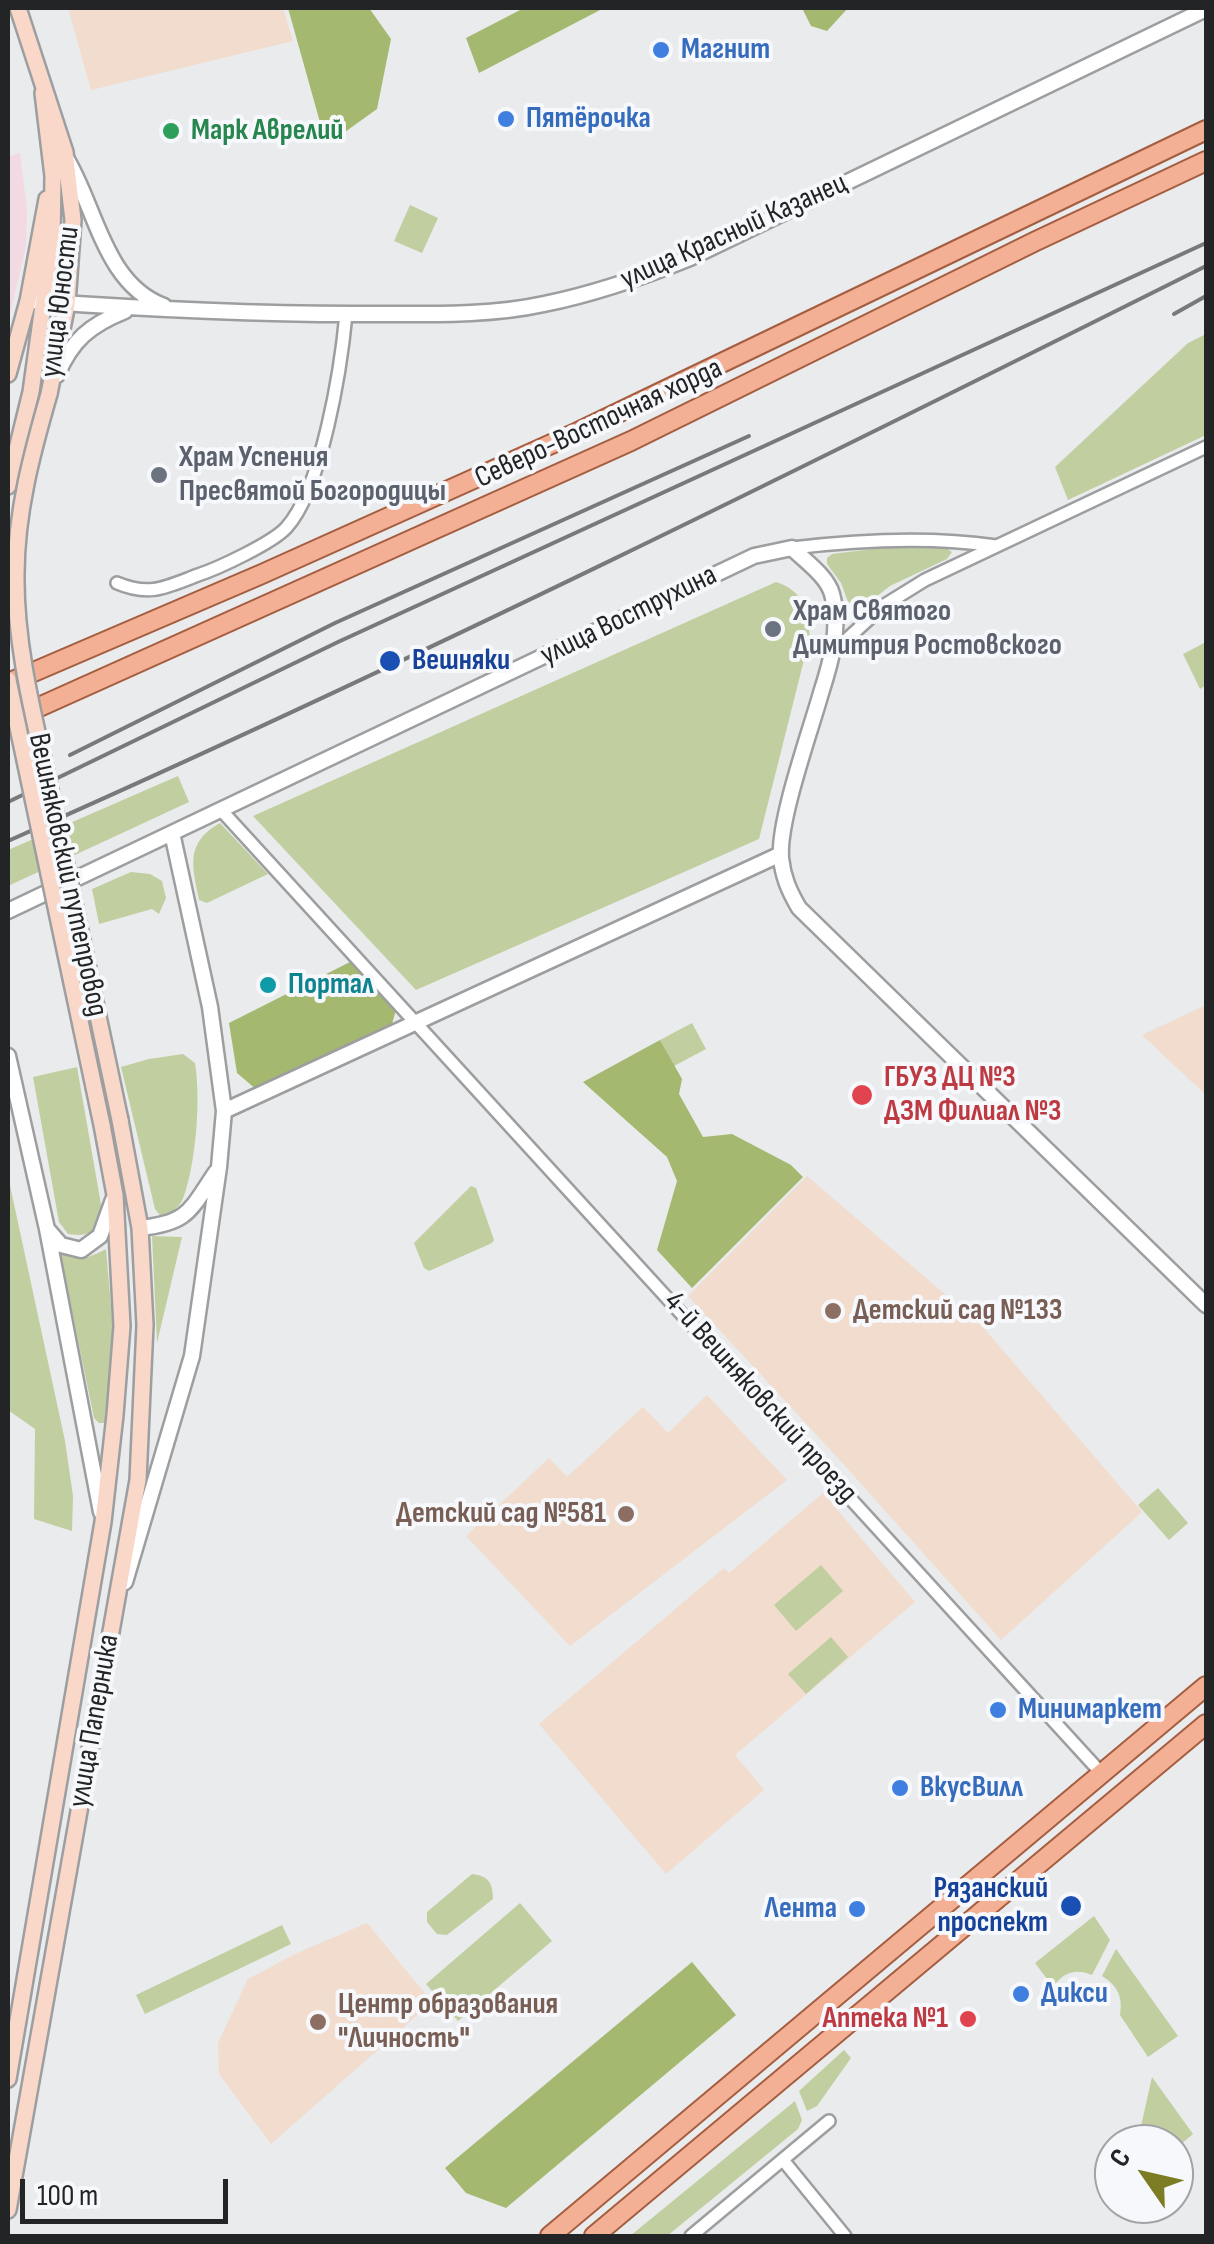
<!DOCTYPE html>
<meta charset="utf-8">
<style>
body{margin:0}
#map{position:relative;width:1214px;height:2244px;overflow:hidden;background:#e9ebed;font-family:"Sofia Sans Condensed",sans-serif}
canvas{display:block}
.frame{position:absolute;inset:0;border:10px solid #232425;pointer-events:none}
.north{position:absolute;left:1094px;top:2124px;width:100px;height:100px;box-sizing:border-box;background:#f6f8fb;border:2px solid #a2a3a5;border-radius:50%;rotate:304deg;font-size:28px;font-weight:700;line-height:40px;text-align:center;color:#232425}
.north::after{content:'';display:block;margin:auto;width:35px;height:45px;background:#7c7c24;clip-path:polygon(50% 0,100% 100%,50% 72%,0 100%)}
.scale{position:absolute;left:20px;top:2179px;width:208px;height:45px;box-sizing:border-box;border:5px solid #232425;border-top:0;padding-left:12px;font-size:30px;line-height:35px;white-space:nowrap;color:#232425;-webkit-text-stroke:8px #f6f8fb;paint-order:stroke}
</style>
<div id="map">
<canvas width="1214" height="2244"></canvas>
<div class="frame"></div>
<div class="north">С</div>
<div class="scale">100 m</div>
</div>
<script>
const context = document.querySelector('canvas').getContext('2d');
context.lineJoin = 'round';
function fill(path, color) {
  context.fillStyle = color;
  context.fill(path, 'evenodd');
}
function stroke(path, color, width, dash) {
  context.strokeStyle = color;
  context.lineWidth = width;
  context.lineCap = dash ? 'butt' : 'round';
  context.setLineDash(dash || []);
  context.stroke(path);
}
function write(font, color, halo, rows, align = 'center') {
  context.font = font + ' "Sofia Sans Condensed",sans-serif';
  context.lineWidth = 8;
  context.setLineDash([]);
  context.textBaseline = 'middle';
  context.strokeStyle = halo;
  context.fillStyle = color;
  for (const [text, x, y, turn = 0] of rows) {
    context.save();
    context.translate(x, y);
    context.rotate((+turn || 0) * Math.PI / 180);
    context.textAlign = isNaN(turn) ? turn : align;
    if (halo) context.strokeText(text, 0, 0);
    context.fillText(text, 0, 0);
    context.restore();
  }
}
const commercial = new Path2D(`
 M20 153 27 209 26 246 8 323V157Z`);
const education = new Path2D(`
 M68 8H283L293 41 91 90Z
 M1206 1005V1095L1142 1035Z
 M807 1176 982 1326 1142 1512 1001 1640 837 1457 688 1296Z
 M707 1395 787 1480 570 1646 466 1536 549 1458 567 1477 643 1407 668 1433Z
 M823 1493 915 1602 735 1755 764 1790 666 1874 539 1724 724 1568 729 1573Z
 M367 1923 432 2002 271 2144 219 2074 218 2043 248 1979 295 1954Z`);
const green = new Path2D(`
 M410 205 438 218 422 253 394 241Z
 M1206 334V435L1068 500 1055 467 1188 343Z
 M880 548H946L952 552 947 559 890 586 857 612 851 610 841 583 827 564V558L832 554Z
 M776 582C804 591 806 609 810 636L759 839 416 990 253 816Z
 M1206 642V685L1200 689 1183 654Z
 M178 776 189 802 8 886V850Z
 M220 823 268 874 207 903 199 900C192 865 185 843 220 823Z
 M131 872 150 874 162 881 166 898 159 914 152 909 99 924 92 889Z
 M692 1023 706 1049 674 1066 660 1040Z
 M183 1054 195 1063C201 1100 196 1161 184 1196 180 1207 172 1213 162 1218L155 1209 121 1067 149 1059Z
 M77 1067 103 1216C94 1233 88 1237 68 1234L59 1222 33 1077Z
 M8 1176 65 1441 73 1496 72 1531 34 1519 35 1429 8 1410Z
 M471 1186 476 1188 494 1240 492 1243 429 1271 424 1268 414 1243Z
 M152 1236 182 1237 157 1343Z
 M106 1249 113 1330 106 1416 104 1423H99L94 1418 60 1253C78 1262 89 1258 106 1249Z
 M1158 1488 1188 1523 1169 1540 1138 1505Z
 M821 1565 843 1591 796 1631 774 1605Z
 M831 1637 848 1657 806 1694 788 1674Z
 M472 1874C488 1876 493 1882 493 1899L447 1935 437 1934 427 1922V1912Z
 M520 1903 552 1941 458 2021 426 1984Z
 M1094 1916 1110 1940 1092 1975C1076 1968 1063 1972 1053 1987L1035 1963Z
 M282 1925 291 1944 145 2014 136 1995Z
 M1116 1949 1178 2036 1148 2057 1120 2015C1123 1997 1118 1986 1102 1976Z
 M844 2050 851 2058 817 2106 807 2111 799 2091Z
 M1152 2077 1193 2134 1174 2150V2144H1137Z
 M795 2101 802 2120 798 2129 667 2236H630Z`);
const forest = new Path2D(`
 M288 8H369L391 39 377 109 338 137 330 139 323 133Z
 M524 8H604L479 73 466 38Z
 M802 8H848L827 31 811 26Z
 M350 962 396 1010 390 1031 257 1090 237 1073 229 1023Z
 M660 1040 682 1079 679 1094 703 1137 732 1134 791 1165 803 1177 692 1288 657 1250 677 1181 667 1157 583 1082Z
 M692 1962 736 2015 506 2208 466 2193 445 2168Z`);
const minor = new Path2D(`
 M792 548C858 540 929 536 996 546
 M117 583C150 597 166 587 198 575 219 568 272 543 286 528 322 489 341 368 346 314
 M833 652 883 606 925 580 1206 447
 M222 811 1103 1775
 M783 2160 845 2236
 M691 2236 829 2121`);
const tertiary = new Path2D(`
 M66 158C96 207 104 284 164 306
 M32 301C147 309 262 315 376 314 432 314 489 316 544 304 594 294 643 277 690 258L1206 9
 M57 375C72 340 90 325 125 311
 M8 911 754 556 792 548C805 561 827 576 832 594 841 627 831 662 821 693 810 732 778 821 781 858 783 877 789 891 799 908L1206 1305
 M8 1056 47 1229 101 1512
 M224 1111 781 854
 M140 1228C189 1223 190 1210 216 1172
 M48 1230 61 1245 81 1250 100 1236 113 1200
 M125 1582 192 1356 219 1167 224 1111 210 1007 172 833`);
const secondary = new Path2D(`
 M18 8 65 152 73 220 67 304 49 394
 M8 374 28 301 47 199
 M8 486 31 392 52 241 53 176 43 93
 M8 2079 103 1522 115 1415 122 1326 115 1195 102 1125
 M8 2210 138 1480 145 1325 140 1228 120 1120`);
const primary = new Path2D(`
 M8 683 262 574 578 432 1206 130
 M8 721 631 441 1036 241 1206 161
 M550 2236 1206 1686
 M594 2236 1206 1724`);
const rail = new Path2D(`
 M1174 314 1206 296
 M70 755 335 623 749 436
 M8 802 338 642 1206 243
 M8 841C413 662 810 464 1206 266`);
const secondaryBridge = new Path2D(`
 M49 394C32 453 16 512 16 574 15 650 36 725 52 799 75 906 97 1013 120 1120
 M8 680 102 1125`);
const markers = [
 [661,50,10,"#3f7fe0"],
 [506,119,10,"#3f7fe0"],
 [171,131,10,"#2e9e5b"],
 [159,475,10,"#6b7280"],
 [773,629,10,"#6b7280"],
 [390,661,12,"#1a4fb4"],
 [268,985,10,"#0f9aa8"],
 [862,1095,12,"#e0444e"],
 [833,1311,10,"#8d6e63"],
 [626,1514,10,"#8d6e63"],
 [998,1710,10,"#3f7fe0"],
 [900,1788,10,"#3f7fe0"],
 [1071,1906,12,"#1a4fb4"],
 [857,1909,10,"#3f7fe0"],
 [1021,1994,10,"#3f7fe0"],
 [968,2019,10,"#e0444e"],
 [318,2022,10,"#8d6e63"]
];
const shopNames = [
 ["Магнит",681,50],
 ["Пятёрочка",526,119],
 ["Минимаркет",1018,1710],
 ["ВкусВилл",920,1788],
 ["Лента",837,1909,"right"],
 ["Дикси",1041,1994]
];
const leisureNames = [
 ["Марк Аврелий",191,131]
];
const streetNames = [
 ["улица Красный Казанец",734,232,-24],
 ["улица Юности",61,302,-83],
 ["Северо-Восточная хорда",599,424,-25],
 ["улица Вострухина",629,616,-26],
 ["Вешняковский путепровод",67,875,78],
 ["4-й Вешняковский проезд",760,1398,48],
 ["улица Паперника",95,1721,-80]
];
const worshipNames = [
 ["Храм Успения",179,458],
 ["Пресвятой Богородицы",179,492],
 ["Храм Святого",793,612],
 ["Димитрия Ростовского",793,646]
];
const transitNames = [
 ["Вешняки",412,661],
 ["Рязанский",1048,1889,"right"],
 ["проспект",1048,1923,"right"]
];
const cultureNames = [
 ["Портал",288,985]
];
const healthNames = [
 ["ГБУЗ ДЦ №3",884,1078],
 ["ДЗМ Филиал №3",884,1112],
 ["Аптека №1",948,2019,"right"]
];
const educationNames = [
 ["Детский сад №133",853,1311],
 ["Детский сад №581",606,1514,"right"],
 ["Центр образования",338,2005],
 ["\"Личность\"",338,2039]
];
fill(commercial, '#f2d9e2');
fill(education, '#f1dcce');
fill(green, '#c1cfa0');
fill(forest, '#a5b86f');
stroke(minor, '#9c9ea0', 16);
stroke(tertiary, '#9c9ea0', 19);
stroke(secondary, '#9c9ea0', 20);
stroke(primary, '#a55d40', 22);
stroke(minor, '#fff', 11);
stroke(tertiary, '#fff', 14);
stroke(secondary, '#f9d8ca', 15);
stroke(primary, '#f3b095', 18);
stroke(rail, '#77797a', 4);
stroke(secondaryBridge, '#9c9ea0', 20, []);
stroke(secondaryBridge, '#f9d8ca', 15);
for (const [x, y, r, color] of markers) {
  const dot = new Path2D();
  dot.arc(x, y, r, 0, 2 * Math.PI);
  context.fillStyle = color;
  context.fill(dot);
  stroke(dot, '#f6f8fb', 4);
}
write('bold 30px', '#366cbe', '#f6f8fb', shopNames, 'left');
write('bold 30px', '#27864d', '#f6f8fb', leisureNames, 'left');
write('30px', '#232425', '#f6f8fb', streetNames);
write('bold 30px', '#5b616d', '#f6f8fb', worshipNames, 'left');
write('bold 30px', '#164399', '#f6f8fb', transitNames, 'left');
write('bold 30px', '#0d838f', '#f6f8fb', cultureNames, 'left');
write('bold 30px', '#be3a42', '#f6f8fb', healthNames, 'left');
write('bold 30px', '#785e54', '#f6f8fb', educationNames, 'left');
</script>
